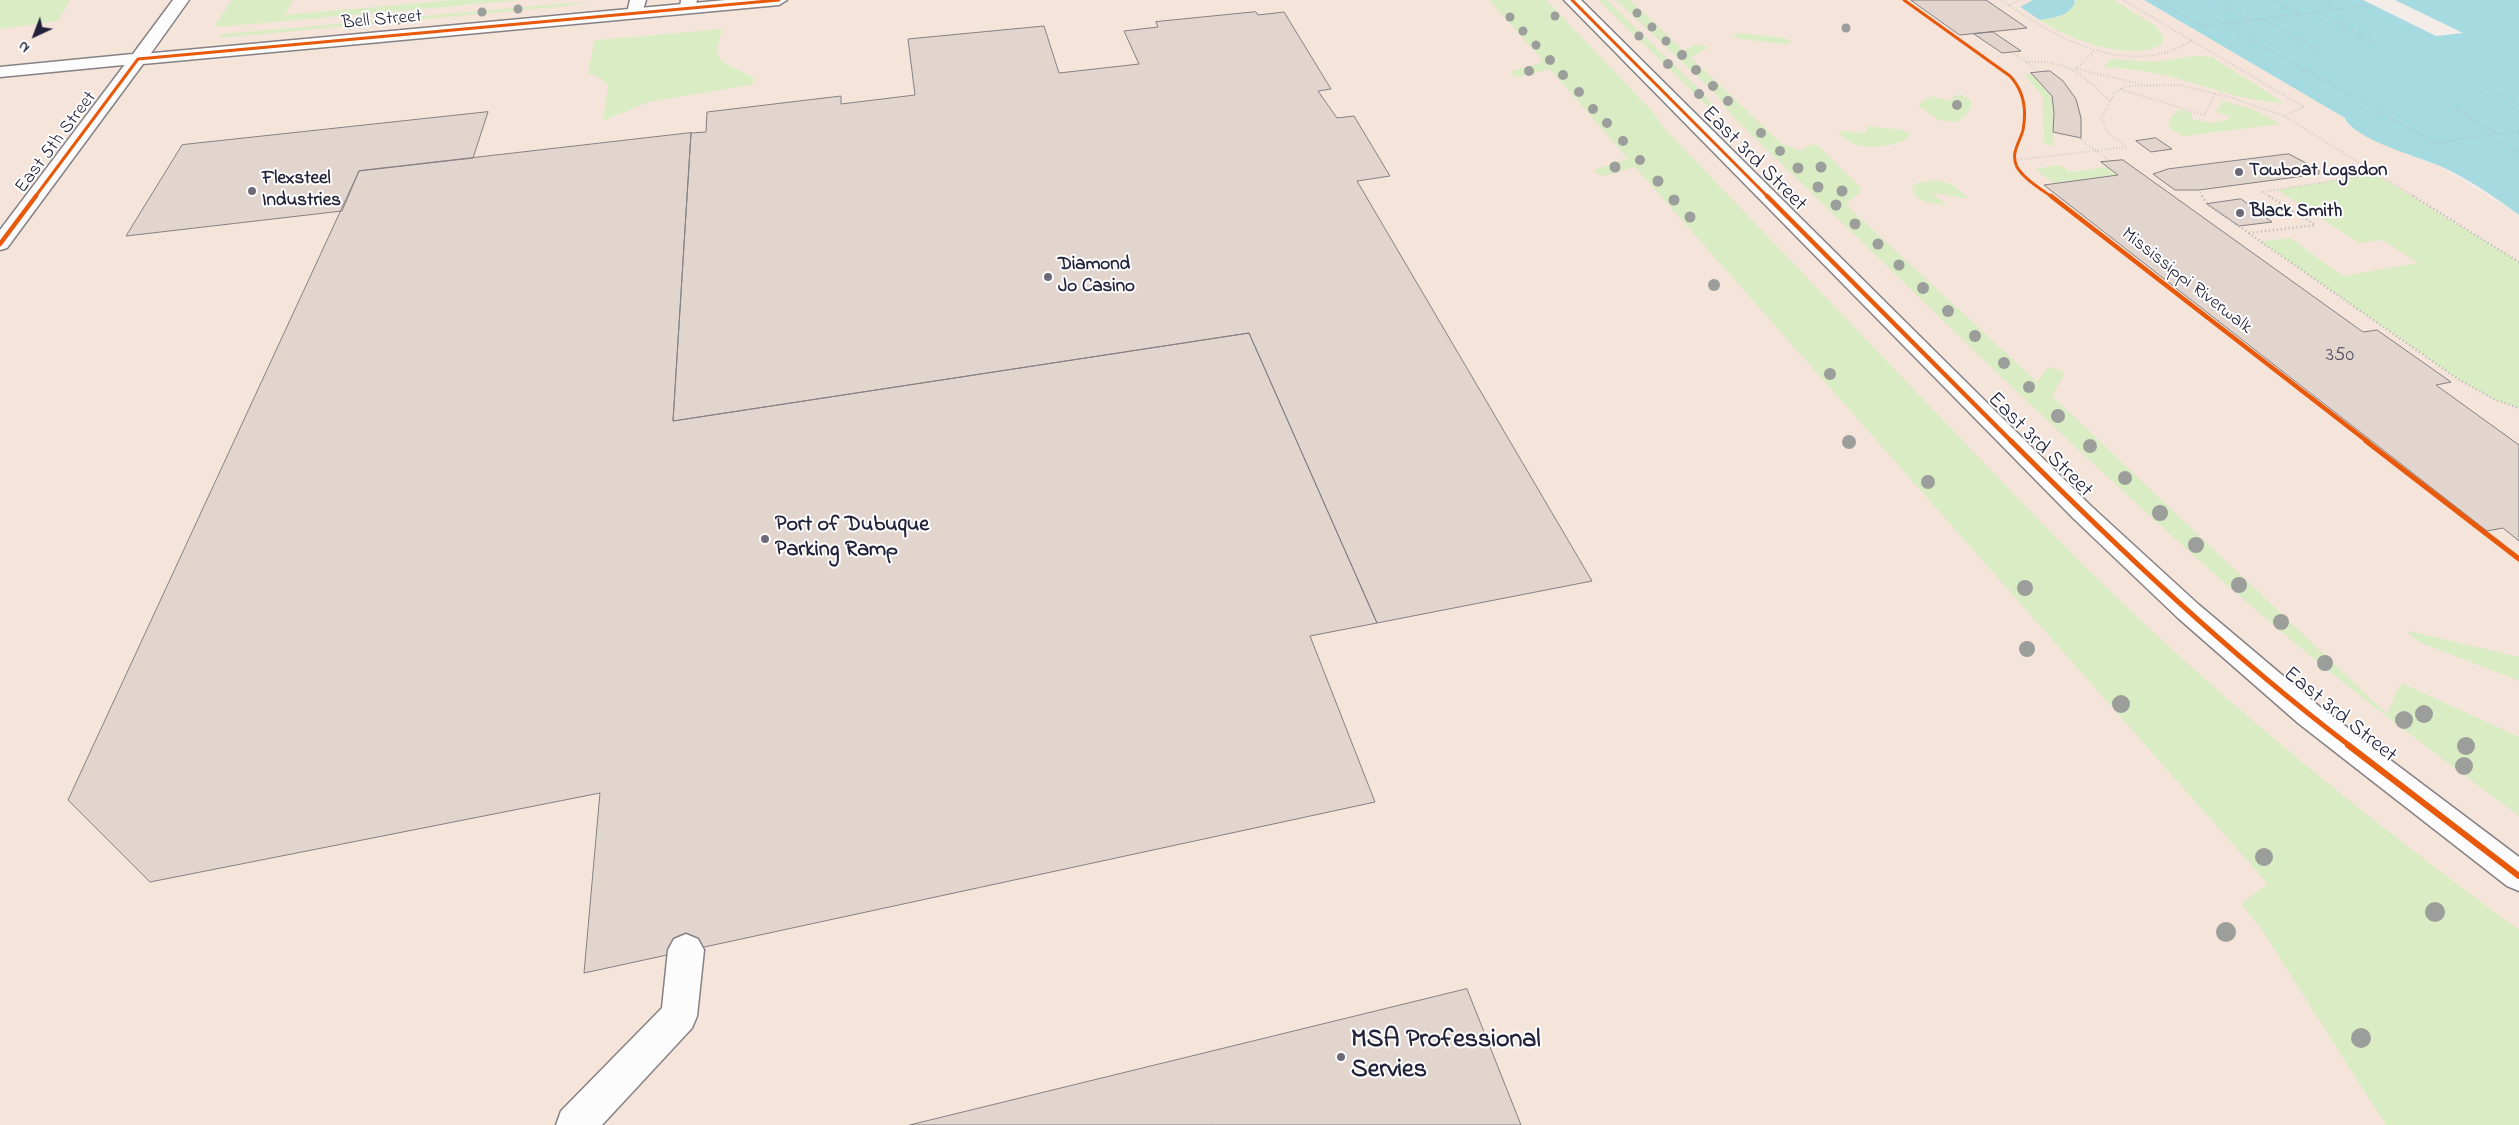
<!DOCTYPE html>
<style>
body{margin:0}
#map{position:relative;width:2519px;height:1125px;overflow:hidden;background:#f4ece8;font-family:"Indie Flower",sans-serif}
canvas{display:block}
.north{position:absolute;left:10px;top:10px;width:50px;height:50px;-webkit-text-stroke:4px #fff;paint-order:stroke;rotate:223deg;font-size:14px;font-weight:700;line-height:20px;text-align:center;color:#22223b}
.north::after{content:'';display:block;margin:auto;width:18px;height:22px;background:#22223b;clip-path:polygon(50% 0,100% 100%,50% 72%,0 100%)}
</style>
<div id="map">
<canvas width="2519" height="1125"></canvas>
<div class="north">N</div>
</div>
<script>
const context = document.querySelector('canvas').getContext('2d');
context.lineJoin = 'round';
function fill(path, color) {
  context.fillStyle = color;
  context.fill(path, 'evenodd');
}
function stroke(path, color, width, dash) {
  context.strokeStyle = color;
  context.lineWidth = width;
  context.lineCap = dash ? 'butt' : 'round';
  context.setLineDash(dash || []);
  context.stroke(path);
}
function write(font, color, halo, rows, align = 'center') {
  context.font = font + ' "Indie Flower",sans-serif';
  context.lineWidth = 4;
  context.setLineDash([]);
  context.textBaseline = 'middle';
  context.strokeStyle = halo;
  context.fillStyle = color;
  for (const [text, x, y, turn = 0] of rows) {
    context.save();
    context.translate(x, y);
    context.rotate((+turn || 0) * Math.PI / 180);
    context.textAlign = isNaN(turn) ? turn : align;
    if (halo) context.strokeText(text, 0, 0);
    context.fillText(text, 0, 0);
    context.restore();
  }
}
const built = new Path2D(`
 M0 0H2143L2345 118 2346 122 2408 155 2441 167 2519 215V1125H0Z`);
const green = new Path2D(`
 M0 0H70L58 21 0 29Z
 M232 0H293L285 15 452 0H523L217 27 215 25Z
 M1489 0H1546L1652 111 1664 128C1750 218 1835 307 1921 397 1990 469 2059 543 2132 612 2253 727 2384 831 2519 930V1125H2386L2260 927 2241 904 2268 884 1635 167 1604 176 1595 173 1596 169 1628 159 1550 69 1520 77 1512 75V71L1544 62Z
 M1598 0H1607L1705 95 1721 119Z
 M1616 0H1630L1684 51 1696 44 1708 47 1691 58 1782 144 1800 151 1812 144 1819 146 1861 188 1860 192 1846 205 2037 382 2048 367 2062 371 2064 375 2052 396 2387 714 2400 685 2404 684 2519 737V816C2437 755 2355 694 2277 628 2088 467 1913 290 1734 118L1715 93Z
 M2074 0H2114L2156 26 2163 37 2162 45C2127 61 2071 41 2040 20L2060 17 2075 2Z
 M591 1 565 6 219 38 223 34Z
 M722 29C721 36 717 46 717 53 719 65 745 71 753 78V83L750 85 648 102 603 121 608 85 602 79 588 73 594 42 597 40Z
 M1740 33 1785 38 1792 42 1785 44 1740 39 1732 34Z
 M2194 56 2212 57 2284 103C2245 102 2209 87 2172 77 2150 71 2126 69 2104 67L2111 59 2156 62Z
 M2031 73C2061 101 2053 110 2054 147L2044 143 2043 97 2025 75Z
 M1956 95H1962L1971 100C1972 110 1964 119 1955 122L1938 120 1918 105 1931 96 1948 101Z
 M2223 101 2252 109 2280 124 2184 136 2171 130 2169 121 2179 109 2191 113 2192 119 2209 123 2227 120 2230 116 2216 112Z
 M1867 126 1902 130 1910 134C1904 147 1866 149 1854 144 1848 141 1842 136 1838 131L1866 133Z
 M2060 165 2069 172 2107 167 2118 175 2053 183 2035 169Z
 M2375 174 2519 262V408L2496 400 2461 381 2260 241 2290 238 2343 276 2418 263 2383 240 2359 243 2277 190Z
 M1937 180 1953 185 1969 199 1932 193 1946 205C1932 203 1916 204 1912 188L1917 183Z
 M2409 631 2519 657V681L2419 642 2408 633Z`);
const water = new Path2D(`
 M2033 0H2074L2075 2C2069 17 2055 17 2040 20L2020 7Z
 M2144 0H2519V215C2495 197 2467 178 2440 166 2419 157 2353 139 2345 118Z`);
const pier = new Path2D(`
 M2363 0H2395L2463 33 2436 36Z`);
const building = new Path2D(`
 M1911 0H1986L2027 28 1960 35Z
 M1256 12 1258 15 1284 12 1331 89 1318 91 1337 118 1354 116 1390 176 1357 181 1592 581 1377 623 1249 333 673 421 691 133 706 132 707 112 841 96V104L915 95 908 39 1044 26 1059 73 1139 64 1124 31 1158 27 1156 22Z
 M1993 32 2021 51 2002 53 1974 34Z
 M2050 71 2063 81 2076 99 2081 118V138L2053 132 2054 113 2052 96 2031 73Z
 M488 112 473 158 359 171 342 211 126 236 182 145Z
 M691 133 673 421 1249 333 1377 623 1310 636 1375 802 584 973 600 793 150 882 68 800 359 171Z
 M2156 138 2172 149 2151 152 2136 141Z
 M2289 154 2319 170V174L2199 190H2175L2153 174 2168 169Z
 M2123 160 2363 332 2377 330 2451 382 2436 385 2519 445V541L2503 528 2487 531 2044 185 2118 175 2101 162Z
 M2241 199 2272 222 2239 226 2207 204Z
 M1467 989 1521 1125H910Z`);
const pathFar1 = new Path2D(`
 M2001 0C2055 37 2129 81 2192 40
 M2156 0 2201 26 2373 5
 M2215 0 2249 20
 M2273 0 2306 18
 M2323 0 2340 9
 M2009 5 2020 0
 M2318 12 2374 43
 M2262 19 2318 50
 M2223 24 2435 143 2519 131
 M2012 52 2040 72
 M2026 62C2068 60 2082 74 2111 102
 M2076 69 2095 50
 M2077 69 2141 84
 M2484 87 2519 105
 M2120 89 2204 115 2215 94
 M2438 98 2497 133
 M2284 116 2415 197
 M2486 136 2519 153
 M2078 137 2110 161
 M2015 160 2127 147 2109 134 2101 118 2115 92 2127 86 2179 85 2233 98 2284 116 2304 107 2123 0
 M2199 190 2203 197
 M2271 197 2263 192 2375 174`);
const path = new Path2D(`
 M2202 196 2207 204 2461 381 2496 400 2519 408
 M2413 196 2519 262
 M2249 233 2315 225 2269 196`);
const lane = new Path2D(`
 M630 0H646L641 16 635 18 627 13Z
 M681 0H697L694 11H682L680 8Z
 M686 934 698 939 704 950 697 1016 692 1028 602 1125H556L561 1111 662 1008 668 950 674 939Z`);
const street = new Path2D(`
 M173 0H189L144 63 0 77V67L133 54Z`);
const secondary = new Path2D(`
 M726 0H787L779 5 143 64 7 248 0 250V230L132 55Z
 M1564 0H1581L2091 506 2198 604 2320 707 2519 857V891L2507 886 2298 723 2178 618 2073 518Z`);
const cyclewayFar3 = new Path2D(`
 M1572 0 1768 197
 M1904 0 2010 76C2024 91 2027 109 2023 130 2020 142 2010 153 2017 167 2024 179 2041 189 2052 197
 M35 197 138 59 779 0`);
const cyclewayFar2 = new Path2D(`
 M1767 196 2012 442
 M2051 196 2368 442
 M0 244 36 196`);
const cyclewayFar1 = new Path2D(`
 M2011 441C2118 548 2229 654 2350 746
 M2366 441 2519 559`);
const cycleway = new Path2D(`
 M2348 745 2519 876`);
const trees = [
 [518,9,4.5],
 [482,12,4.5],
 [1637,13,4.5],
 [1555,16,4.5],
 [1510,17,4.5],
 [398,20,4.5],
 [349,25,4.5],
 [1652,27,4.5],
 [1846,28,4.5],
 [1523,31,4.5],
 [1639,36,4.5],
 [1666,41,4.5],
 [1536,45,4.5],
 [1682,55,5],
 [1550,60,5],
 [1668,64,5],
 [1696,70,5],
 [1529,71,5],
 [1563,75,5],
 [1713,86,5],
 [1579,92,5],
 [1699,94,5],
 [1728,101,5],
 [1957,105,5],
 [1593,109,5],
 [1607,123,5],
 [1761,133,5],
 [1623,141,5],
 [1780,151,5],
 [1640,160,5],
 [1615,167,5.5],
 [1821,167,5.5],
 [1798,168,5.5],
 [1658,181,5.5],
 [1818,187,5.5],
 [1842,191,5.5],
 [1674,200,5.5],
 [1836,205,5.5],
 [1690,217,5.5],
 [1855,224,5.5],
 [1878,244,5.5],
 [1899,265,5.5],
 [1714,285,6],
 [1923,288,6],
 [1948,311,6],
 [1975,336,6],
 [2004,363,6],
 [1830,374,6],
 [2029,387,6],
 [2058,416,7],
 [1849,442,7],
 [2090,446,7],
 [2125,478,7],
 [1928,482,7],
 [2160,513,8],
 [2196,545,8],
 [2239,585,8],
 [2025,588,8],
 [2281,622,8],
 [2027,649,8],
 [2325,663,8],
 [2121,704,9],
 [2424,714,9],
 [2404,720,9],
 [2466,746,9],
 [2464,766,9],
 [2264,857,9],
 [2435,912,10],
 [2226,932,10],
 [2361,1038,10]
];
const markers = [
 [2239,172,5,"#6c6978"],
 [252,191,5,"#6c6978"],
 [2240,213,5,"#6c6978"],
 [1048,277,5,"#6c6978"],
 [765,539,5,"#6c6978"],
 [1341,1057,5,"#6c6978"]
];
const farStreetnames = [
 ["Bell Street",382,21,-5],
 ["East 5th Street",57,143,-53],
 ["Mississippi Riverwalk",2186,282,38]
];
const farPoinames = [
 ["Towboat Logsdon",2249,172],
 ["Flexsteel",262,180],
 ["Industries",262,202],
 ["Black Smith",2250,213],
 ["Diamond",1058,266],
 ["Jo Casino",1058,288]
];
const numberNames = [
 ["350",2340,357]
];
const streetNames = [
 ["East 3rd Street",1753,160,45],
 ["East 3rd Street",2039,446,45],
 ["East 3rd Street",2339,716,39]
];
const poiNames = [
 ["Port of Dubuque",775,526],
 ["Parking Ramp",775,551]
];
const nearPoinames = [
 ["MSA Professional",1351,1042],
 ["Servies",1351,1072]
];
fill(built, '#f5e4da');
fill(green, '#daecc4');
fill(water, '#a5dbe0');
fill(pier, '#f4ece8');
fill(building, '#e2d5ce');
stroke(building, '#858184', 1);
stroke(lane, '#858184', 3);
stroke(street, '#858184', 3);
stroke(secondary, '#858184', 3);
stroke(pathFar1, '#b5b4b7', 2, [0.5, 2.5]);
stroke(path, '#b5b4b7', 2.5, [1, 3]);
fill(lane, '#fdfcfc');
fill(street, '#fdfcfc');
fill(secondary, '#fdfcfc');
stroke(cyclewayFar3, '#e8590c', 3);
stroke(cyclewayFar2, '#e8590c', 4.5);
stroke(cyclewayFar1, '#e8590c', 5);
stroke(cycleway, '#e8590c', 6);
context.fillStyle = '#9b9e9a';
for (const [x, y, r] of trees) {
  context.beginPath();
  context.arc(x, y, r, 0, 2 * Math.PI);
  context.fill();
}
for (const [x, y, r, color] of markers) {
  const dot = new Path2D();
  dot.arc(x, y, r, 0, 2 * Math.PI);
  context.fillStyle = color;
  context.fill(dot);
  stroke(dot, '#fff', 2);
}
write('19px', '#22223b', '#fff', farStreetnames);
write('bold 19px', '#22223b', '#fff', farPoinames, 'left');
write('20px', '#524f60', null, numberNames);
write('22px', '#22223b', '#fff', streetNames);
write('bold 22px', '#22223b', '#fff', poiNames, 'left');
write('bold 26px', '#22223b', '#fff', nearPoinames, 'left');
</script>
